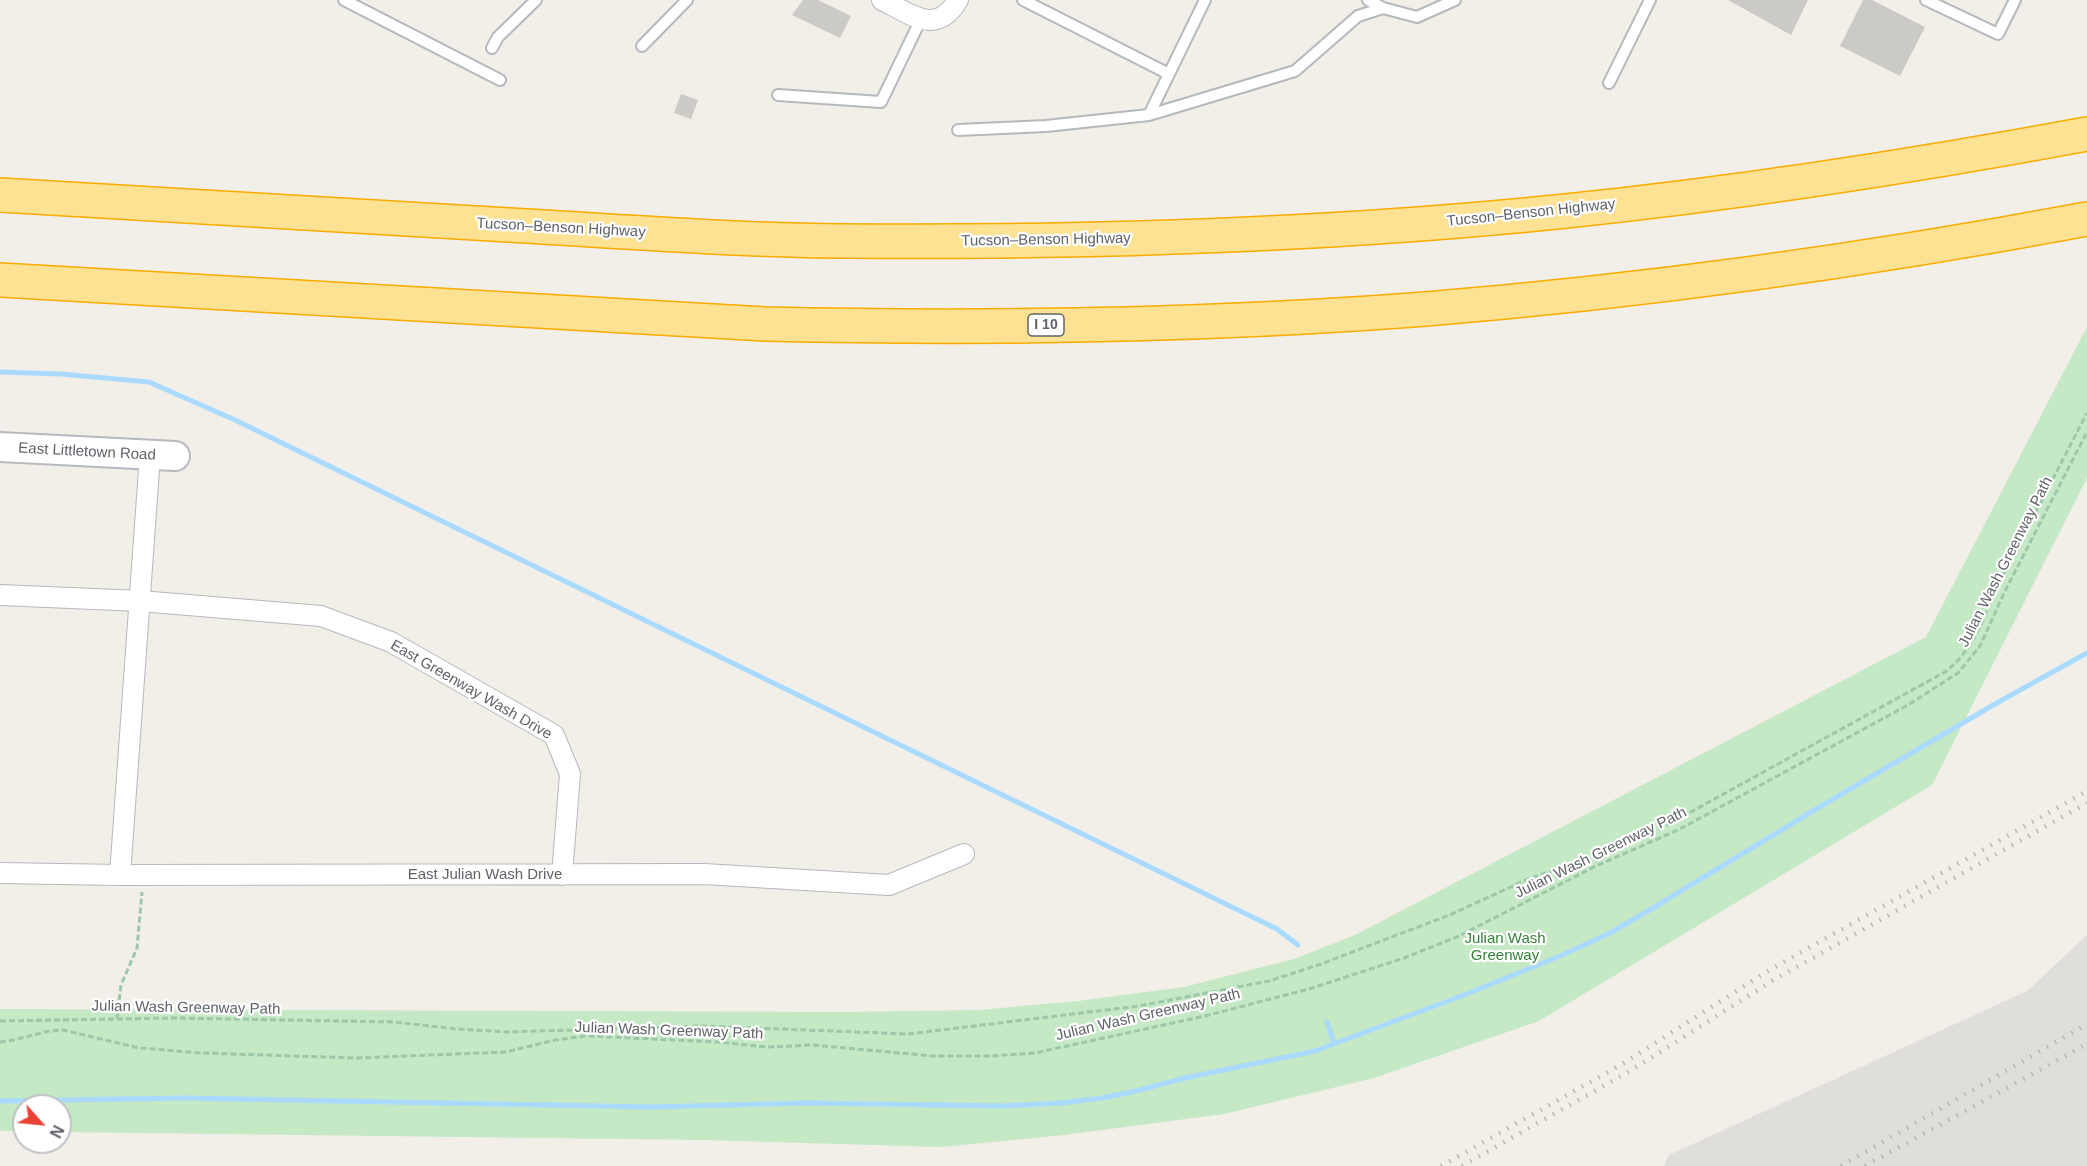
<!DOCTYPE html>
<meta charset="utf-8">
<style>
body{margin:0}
#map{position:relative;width:2087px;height:1166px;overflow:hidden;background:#f1efe8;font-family:Arial,sans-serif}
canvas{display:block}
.north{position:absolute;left:12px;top:1094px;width:60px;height:60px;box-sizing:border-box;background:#fff;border:2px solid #bfc1c3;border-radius:50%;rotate:117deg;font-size:16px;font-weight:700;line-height:24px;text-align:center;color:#5f6368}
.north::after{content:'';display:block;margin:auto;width:21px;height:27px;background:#ea4335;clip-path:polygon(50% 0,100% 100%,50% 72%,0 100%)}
</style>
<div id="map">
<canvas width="2087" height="1166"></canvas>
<div class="north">N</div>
</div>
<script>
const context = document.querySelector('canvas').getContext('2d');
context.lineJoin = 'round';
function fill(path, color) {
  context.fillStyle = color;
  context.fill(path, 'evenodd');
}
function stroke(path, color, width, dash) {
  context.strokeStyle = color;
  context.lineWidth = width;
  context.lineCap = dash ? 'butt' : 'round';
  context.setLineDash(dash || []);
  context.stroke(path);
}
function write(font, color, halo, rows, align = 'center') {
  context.font = font + ' Arial,sans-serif';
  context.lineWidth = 4.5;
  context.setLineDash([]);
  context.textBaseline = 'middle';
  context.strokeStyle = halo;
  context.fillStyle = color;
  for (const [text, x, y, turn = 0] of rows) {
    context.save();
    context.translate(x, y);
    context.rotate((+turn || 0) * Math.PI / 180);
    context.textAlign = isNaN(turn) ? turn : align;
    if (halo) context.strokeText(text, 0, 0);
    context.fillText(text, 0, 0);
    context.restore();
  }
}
const industrial = new Path2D(`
 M2087 935V1166H1664L1669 1155 2027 991Z`);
const green = new Path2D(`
 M2087 327V478L1932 785 1539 1021 1374 1078 1224 1114 1064 1135 941 1147 704 1140 60 1132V1106H24V1131H0V1009L846 1012 979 1010 1078 1001 1184 987 1294 959 1355 935 1926 637Z`);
const stream = new Path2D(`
 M0 372 61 374 149 382 235 420 1277 929 1298 945
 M1327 1022 1334 1044
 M0 1101 185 1098 651 1107 807 1103 1004 1106 1061 1103 1102 1098 1136 1091 1185 1078 1315 1051 1464 995 1560 956 1608 934 1648 911 1816 809 1995 704 2087 653`);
const building = new Path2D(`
 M803 0H818L851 16 840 38 792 15Z
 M1728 0H1808L1791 35Z
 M1863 0H1872L1925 27 1900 76 1840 46Z
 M681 94 698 100 691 119 674 113Z`);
const path = new Path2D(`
 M117 1018 121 985 137 948 142 892
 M0 1021 174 1018 394 1022 457 1029 507 1032 702 1026 908 1034 1139 1006 1269 981 1321 964 1452 914 1528 879 1616 849 1649 835 1945 672C1976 649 1986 609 2003 575 2031 521 2059 467 2087 413
 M0 1042 9 1041 49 1031 63 1030 139 1048 201 1053 356 1058 506 1052 555 1040 586 1036 717 1042 767 1047 812 1045 933 1056H991L1035 1053 1205 1016 1309 989 1404 958 1459 936 1596 866 1680 829 1908 705 1958 673 1980 646 2005 591 2087 432`);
const lane = new Path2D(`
 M344 0 500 80
 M1023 0 1169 74
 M1368 0 1383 8 1417 17 1455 0
 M1926 0 1998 34 2015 0
 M642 46 687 0
 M492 48 498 37 536 0
 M1609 83 1650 0
 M778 95 881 102 921 19
 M1149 115 1295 71 1358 16 1383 8
 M958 130 1046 126 1149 115 1205 0`);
const street = new Path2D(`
 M882 0C911 14 936 37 958 0
 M0 595 140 601 321 616 391 642 554 735 570 774 562 875
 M0 873 120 875 704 874 889 885 964 854
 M120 875 150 455`);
const secondary = new Path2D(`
 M0 447 175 456`);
const highway = new Path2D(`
 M0 195C175 204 350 215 526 226 631 232 736 240 841 241 1083 243 1325 236 1566 211 1741 193 1914 166 2087 134
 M0 280 765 324C985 329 1206 326 1426 309 1648 291 1868 260 2087 219`);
const rail = new Path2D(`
 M1441 1166 1624 1063 1766 972 2087 791
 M1462 1166 1630 1071 1772 981 2087 803
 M1841 1166 2087 1024
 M1865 1166 2087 1044`);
const shields = [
 [1046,325,36]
];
const shieldNames = [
 ["I 10",1046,325]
];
const streetNames = [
 ["Tucson–Benson Highway",1531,213,-6],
 ["Tucson–Benson Highway",561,228,3],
 ["Tucson–Benson Highway",1046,240,-1],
 ["East Littletown Road",87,452,3],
 ["Julian Wash Greenway Path",2006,562,-63],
 ["East Greenway Wash Drive",471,690,30],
 ["Julian Wash Greenway Path",1601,853,-26],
 ["East Julian Wash Drive",485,875],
 ["Julian Wash Greenway Path",186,1008,1],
 ["Julian Wash Greenway Path",1148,1015,-13],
 ["Julian Wash Greenway Path",669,1031,2]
];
const parkNames = [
 ["Julian Wash",1505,939],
 ["Greenway",1505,956]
];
fill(industrial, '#e0deda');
fill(green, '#c5e8c5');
stroke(stream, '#aadaff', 5);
fill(building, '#cccac5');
stroke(lane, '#b5b8bc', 14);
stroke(street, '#b5b8bc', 22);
stroke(secondary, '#b6babf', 32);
stroke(highway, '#f9ab00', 36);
stroke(path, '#9cc7a9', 3, [6, 3]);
stroke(lane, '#fff', 10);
stroke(street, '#fff', 20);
stroke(secondary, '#fff', 28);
stroke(highway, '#fde293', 33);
stroke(rail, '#b6b7b8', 4.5, [1.5, 8]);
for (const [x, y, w] of shields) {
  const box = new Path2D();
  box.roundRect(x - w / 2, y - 11, w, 22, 4.5);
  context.fillStyle = '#fff';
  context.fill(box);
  stroke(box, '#5f6368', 1.5);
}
write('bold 14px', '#5f6368', null, shieldNames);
write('15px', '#5f6368', '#fff', streetNames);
write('15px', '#348238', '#fff', parkNames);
</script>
